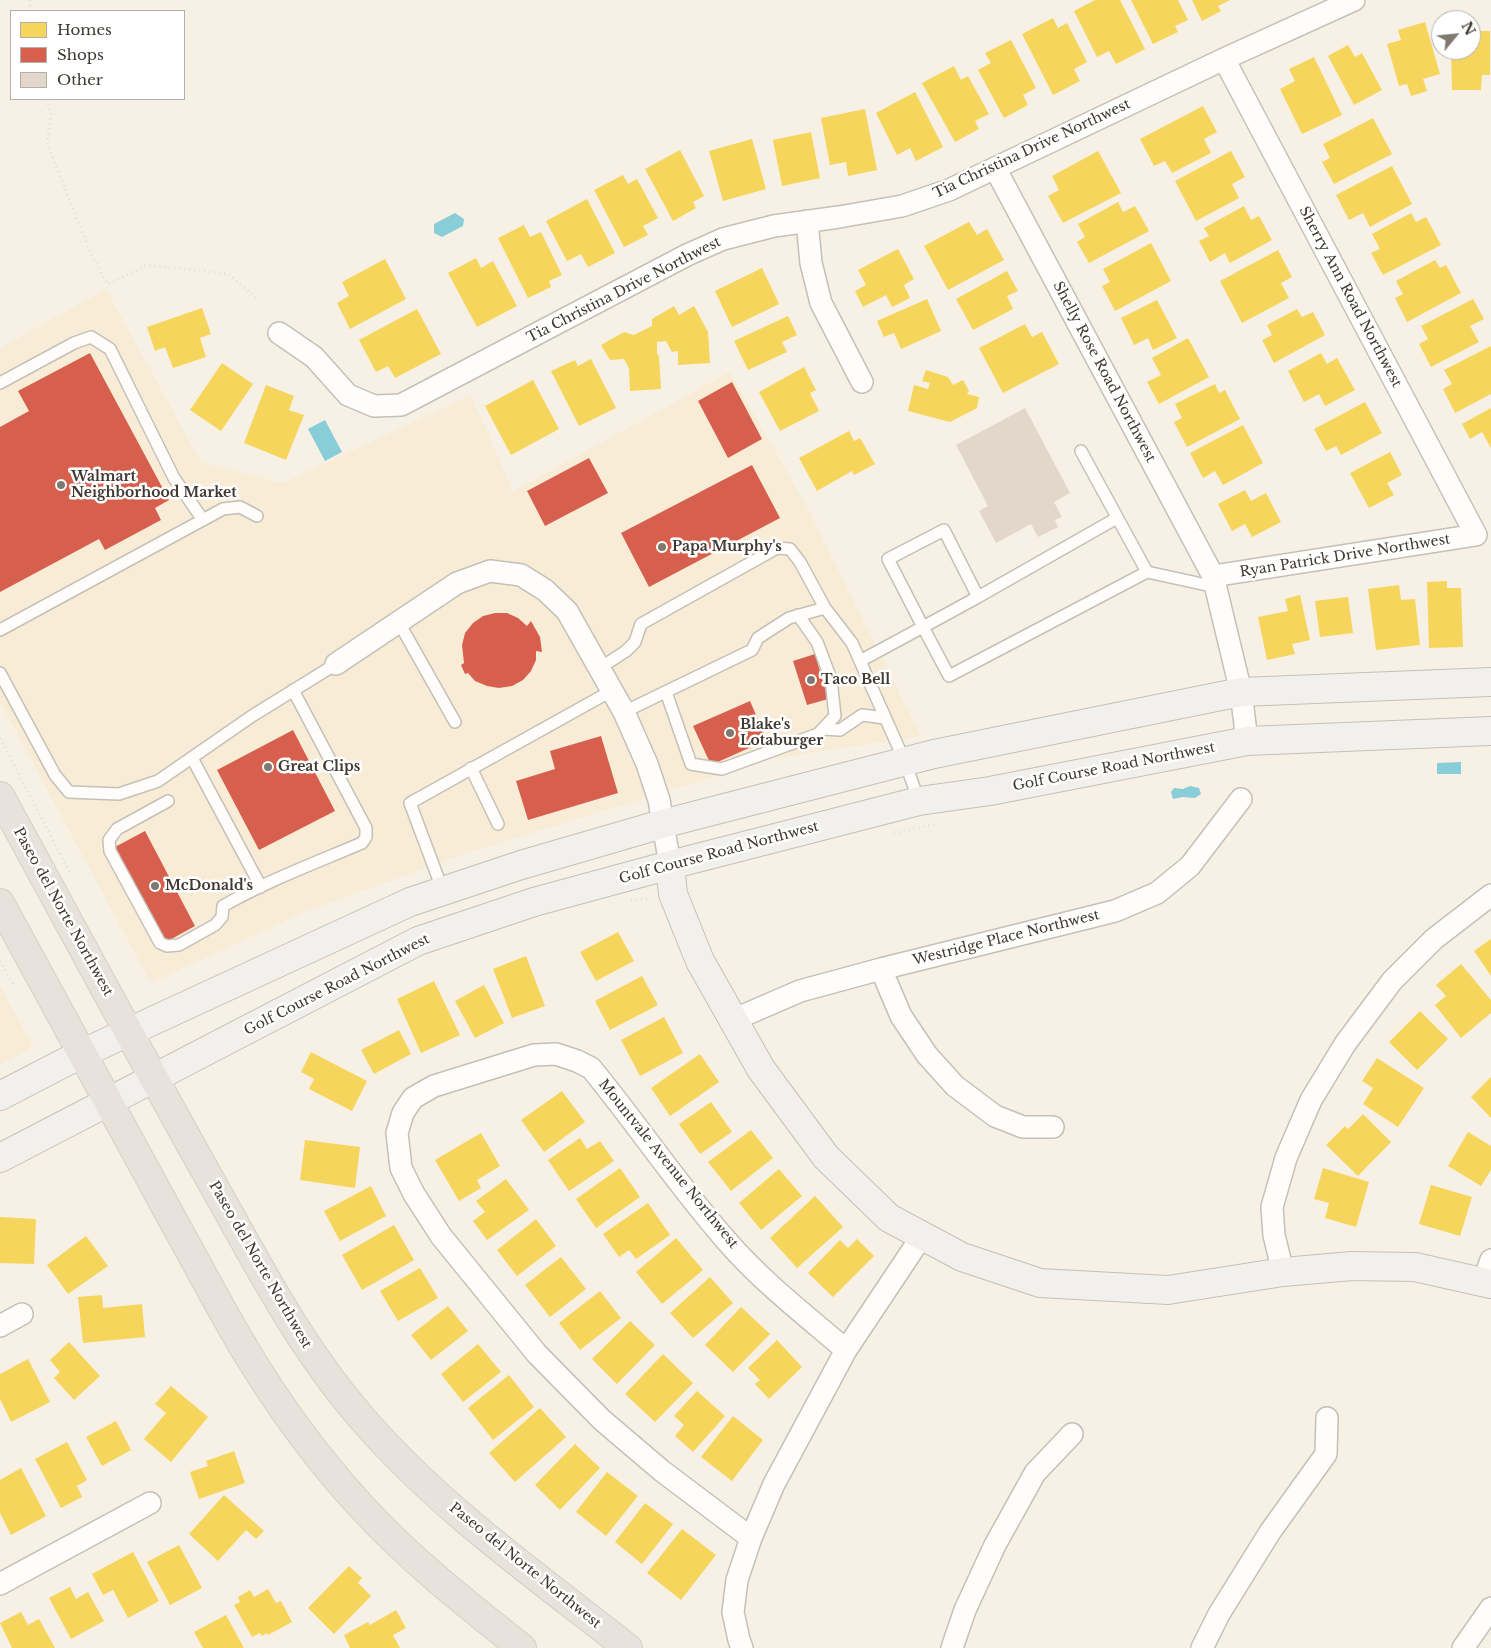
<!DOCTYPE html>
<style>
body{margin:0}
#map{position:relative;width:1491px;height:1648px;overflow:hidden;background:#f7f1e5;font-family:"Libre Baskerville",serif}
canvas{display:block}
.legend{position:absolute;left:10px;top:10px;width:175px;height:90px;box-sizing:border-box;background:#fff;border:1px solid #b2b0ad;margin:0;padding:6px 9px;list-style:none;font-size:15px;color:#3e3931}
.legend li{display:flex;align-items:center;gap:10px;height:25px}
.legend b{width:25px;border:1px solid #b2b0ad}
.north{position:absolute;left:1431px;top:10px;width:50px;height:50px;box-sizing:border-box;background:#fff;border:1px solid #b2b0ad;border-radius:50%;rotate:62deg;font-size:14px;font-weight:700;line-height:20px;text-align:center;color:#3e3931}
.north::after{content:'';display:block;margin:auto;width:18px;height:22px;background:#7f7970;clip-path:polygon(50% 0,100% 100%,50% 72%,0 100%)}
</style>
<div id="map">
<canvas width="1491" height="1648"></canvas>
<ul class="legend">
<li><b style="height:14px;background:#f6d55c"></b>Homes</li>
<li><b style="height:14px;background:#d6604d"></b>Shops</li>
<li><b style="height:14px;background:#e3d7cb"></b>Other</li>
</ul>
<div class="north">N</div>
</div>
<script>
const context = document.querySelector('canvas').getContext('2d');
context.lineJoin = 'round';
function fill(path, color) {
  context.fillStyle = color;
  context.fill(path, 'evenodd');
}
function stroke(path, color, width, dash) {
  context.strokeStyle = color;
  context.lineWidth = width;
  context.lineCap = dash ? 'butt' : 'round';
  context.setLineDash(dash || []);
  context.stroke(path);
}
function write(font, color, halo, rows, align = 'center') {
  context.font = font + ' "Libre Baskerville",serif';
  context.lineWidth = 5;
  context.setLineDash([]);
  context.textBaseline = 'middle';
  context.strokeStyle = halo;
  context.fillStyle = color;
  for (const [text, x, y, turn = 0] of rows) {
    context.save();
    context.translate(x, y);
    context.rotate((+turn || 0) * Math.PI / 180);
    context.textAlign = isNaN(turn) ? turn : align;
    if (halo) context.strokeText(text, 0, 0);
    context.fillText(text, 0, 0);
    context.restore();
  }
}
const built = new Path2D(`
 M106 289 201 462 283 483 471 395 513 491 730 372 805 503 921 736 772 759 467 853 307 911 151 983 0 702V348Z
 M0 985 33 1047 0 1065Z`);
const water = new Path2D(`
 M455 213 464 219 463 226 442 237 434 233V224Z
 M325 420 342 452 325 461 308 429Z
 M1461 762V774H1437V763Z
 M1190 786 1199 788 1201 794 1195 798 1183 797 1173 799 1171 792 1174 788 1183 789Z`);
const homes = new Path2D(`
 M1095 0H1120L1145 49 1116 64 1109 51 1097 57 1074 11Z
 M1131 0H1178L1188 20 1175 26 1178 32 1153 44Z
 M1192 0H1230L1218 6 1221 11 1202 21Z
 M1053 18 1058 28 1067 23 1087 62 1074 69 1080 81 1053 95 1022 34Z
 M1425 22 1440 74 1423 79 1427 91 1411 96 1407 84 1399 86 1387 44 1401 40 1398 30Z
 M1471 23H1473V31H1490V75H1482L1481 90H1452L1451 50H1471Z
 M1011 40 1036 88 1023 95 1028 105 1004 118 978 70 991 63 985 53Z
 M1348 45 1355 57 1362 53 1382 90 1354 105 1328 56Z
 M1314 57 1342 115 1302 134 1280 89 1295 81 1289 69Z
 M954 66 961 80 968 76 989 114 975 121 979 129 955 142 922 83Z
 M915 92 943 147 916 161 910 148 897 155 876 113Z
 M1203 106 1217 132 1204 139 1211 153 1172 173 1165 161 1154 166 1140 139Z
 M865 109 877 170 848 176 846 162 830 165 821 118Z
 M1373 118 1392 154 1334 184 1322 162 1330 158 1323 144Z
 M811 132 820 178 782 186 773 140Z
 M752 139 766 189 723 201 709 151Z
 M680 150 704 196 693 202 696 208 673 221 645 169Z
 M1098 151 1121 193 1063 223 1048 196 1059 190 1052 176Z
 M1231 151 1245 177 1232 184 1239 198 1196 221 1175 181Z
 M1392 166 1412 204 1370 227 1363 213 1349 220 1336 195Z
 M623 175 628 184 637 179 658 218 643 226 648 235 624 247 594 190Z
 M587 199 615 253 588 267 581 254 567 261 546 221Z
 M1118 202 1123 212 1135 206 1149 231 1089 263 1077 242 1085 237 1078 224Z
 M1244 206 1251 220 1259 216 1272 240 1230 263 1225 253 1210 262 1199 241 1209 236 1204 228Z
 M1411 213 1416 222 1426 217 1441 245 1383 275 1371 253 1380 249 1372 234Z
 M969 222 977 235 987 229 1004 260 948 290 924 246Z
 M524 225 530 237 541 232 562 275 549 281 551 287 528 298 498 238Z
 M1151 243 1171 281 1115 311 1102 286 1110 282 1103 269Z
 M898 249 914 279 904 285 910 298 892 307 886 295 863 307 855 291 866 285 858 270Z
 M1278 250 1292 277 1281 283 1289 298 1242 323 1220 281Z
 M476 258 481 268 493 261 517 306 477 327 448 273Z
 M385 259 406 299 350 329 337 303 349 296 342 282Z
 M1435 260 1440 268 1446 265 1461 293 1407 322 1395 298 1403 294 1396 281Z
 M762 268 779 304 732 327 715 291Z
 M1007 271 1018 291 1007 296 1013 309 973 330 956 299Z
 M927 299 941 331 901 349 894 333 884 337 877 321Z
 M1473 299 1484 319 1470 326 1479 342 1431 367 1419 344 1428 339 1421 326Z
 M1157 300 1177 338 1153 350 1148 338 1134 345 1121 318Z
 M674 306 679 315 694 306 708 332 710 363 678 365V351L672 352 666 341 657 342V353L659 357 661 389 630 391 629 368 624 359 610 360 601 345 624 332 634 335 652 326V319Z
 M202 308 211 334 200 338 206 357 173 368 165 347 155 351 147 327Z
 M417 309 441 354 395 378 388 366 376 372 359 340Z
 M1297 309 1302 317 1313 312 1325 335 1274 363 1262 340 1272 335 1267 325Z
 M788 316 797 335 782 342 787 352 748 370 734 341Z
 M1025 324 1032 337 1042 332 1059 364 1003 393 979 348Z
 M1188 338 1209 377 1159 404 1147 382 1161 375 1152 358Z
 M1491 346V394L1455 413 1443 389 1452 384 1444 370Z
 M1321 353 1327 364 1337 358 1355 390 1325 406 1319 394 1304 402 1288 371Z
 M591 359 616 408 579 426 551 371 575 360 578 366Z
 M222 363 253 384 221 431 190 410Z
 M804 367 816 390 810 393 819 411 780 431 759 392Z
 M926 370 948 377 953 385 963 380 969 391 967 394 979 397 977 408 950 422 908 411 914 385 928 389 930 383 922 381Z
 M533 380 559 429 511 455 485 406Z
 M1215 384 1219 393 1225 390 1240 419 1187 447 1174 422 1182 418 1175 404Z
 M266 385 294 396 289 410 304 415 286 460 244 443Z
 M1365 402 1382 433 1341 455 1336 446 1326 451 1314 429Z
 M1491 408V448L1482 432 1470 439 1462 424Z
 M1243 425 1263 463 1223 485 1215 471 1203 478 1190 453Z
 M849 431 854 441 860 438 875 464 854 475 852 471 817 491 799 458Z
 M1390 452 1402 475 1387 483 1394 495 1369 508 1350 473Z
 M1245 490 1251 501 1266 493 1281 522 1252 537 1245 524 1232 531 1218 504Z
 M1447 581V588H1461L1463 647 1429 648 1427 582Z
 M1399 585 1401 600 1415 599 1420 645 1376 650 1368 589Z
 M1300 595 1310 640 1292 644 1295 654 1267 660 1258 617 1288 611 1285 599Z
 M1348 597 1353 633 1320 637 1315 601Z
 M618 932 634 961 596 981 580 952Z
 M1491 939V976L1474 951Z
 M526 956 545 1006 512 1018 493 969Z
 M1461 964 1491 1000V1013L1461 1038 1435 1005 1446 996 1436 985Z
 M642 976 658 1005 610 1030 595 1001Z
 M434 981 460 1035 421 1053 397 999Z
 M484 985 504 1023 475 1038 455 1001Z
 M1420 1011 1448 1039 1417 1070 1389 1042Z
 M664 1017 683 1053 640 1076 621 1040Z
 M399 1030 411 1054 374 1074 361 1050Z
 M311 1052 367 1081 352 1111 309 1089 314 1079 301 1072Z
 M700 1054 719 1082 670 1116 651 1088Z
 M1377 1058 1424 1088 1398 1127 1363 1104 1373 1088 1362 1081Z
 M1491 1077V1118L1471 1097Z
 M562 1091 585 1122 544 1152 521 1120Z
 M711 1102 732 1132 700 1154 679 1124Z
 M1363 1114 1391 1142 1358 1176 1326 1145 1345 1126 1348 1129Z
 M751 1130 773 1158 731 1191 708 1162Z
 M1468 1132 1491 1146V1170L1481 1186 1448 1166Z
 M481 1133 500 1166 477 1180 481 1188 459 1201 435 1160Z
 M580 1138 587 1149 600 1141 614 1161 569 1191 548 1160Z
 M305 1140 360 1147 355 1188 300 1180Z
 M620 1168 640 1197 596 1228 576 1199Z
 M1323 1168 1369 1182 1356 1227 1325 1218 1329 1203 1314 1199Z
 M779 1169 802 1196 761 1230 739 1203Z
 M506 1179 529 1210 487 1240 473 1221 485 1212 476 1201Z
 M1431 1185 1472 1197 1460 1236 1419 1224Z
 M371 1186 386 1216 340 1241 324 1211Z
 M815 1196 843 1227 797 1268 770 1238Z
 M648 1203 670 1235 636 1259 629 1250 619 1257 603 1234Z
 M0 1217 36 1219 34 1264 0 1263Z
 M536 1219 556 1246 517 1276 497 1250Z
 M394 1225 414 1260 362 1290 342 1255Z
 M86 1236 108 1266 68 1294 47 1265Z
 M676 1238 703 1270 662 1304 636 1272Z
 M857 1239 874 1256 833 1297 808 1273 840 1240 848 1248Z
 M561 1257 586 1289 550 1317 525 1285Z
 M420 1268 438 1298 398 1321 380 1291Z
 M710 1277 733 1303 693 1338 670 1313Z
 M600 1291 621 1318 580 1350 559 1323Z
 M102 1295 103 1308 142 1304 145 1337 83 1343 78 1297Z
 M448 1306 468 1331 431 1360 411 1335Z
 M741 1307 770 1334 733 1372 705 1345Z
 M630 1321 655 1345 617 1384 592 1359Z
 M777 1340 802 1367 769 1399 755 1384 760 1380 748 1368Z
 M69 1342 100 1376 74 1400 54 1378 60 1372 50 1360Z
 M478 1344 501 1372 463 1402 441 1374Z
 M663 1354 693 1383 655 1422 625 1394Z
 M28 1359 50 1402 11 1422 0 1399V1374Z
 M509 1375 534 1407 493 1440 468 1408Z
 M171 1386 208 1417 171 1462 144 1439 166 1413 155 1404Z
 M697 1391 725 1416 693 1452 675 1436 684 1425 674 1416Z
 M540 1408 566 1437 515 1482 489 1453Z
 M733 1416 763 1440 732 1481 701 1457Z
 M116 1421 131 1450 102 1466 86 1437Z
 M67 1442 87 1480 77 1486 82 1497 61 1508 35 1459Z
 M575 1444 600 1468 560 1510 535 1485Z
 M234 1451 245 1483 199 1499 190 1472 208 1466 206 1461Z
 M21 1468 46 1516 11 1535 0 1513V1480Z
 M607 1472 638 1496 606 1536 576 1512Z
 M224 1495 264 1531 256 1539 246 1530 218 1561 189 1534Z
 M645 1503 673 1524 642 1564 615 1542Z
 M682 1529 716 1555 681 1600 647 1573Z
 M179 1545 202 1588 170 1605 147 1562Z
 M133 1552 159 1601 128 1618 113 1590 103 1595 92 1574Z
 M349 1566 362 1578 358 1583 371 1596 334 1634 308 1608Z
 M70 1587 76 1599 88 1592 104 1621 71 1639 49 1598Z
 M268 1589 276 1603 281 1601 292 1622 268 1635 267 1633 262 1636 260 1633 252 1637 234 1605 240 1602 238 1597 250 1590 254 1597Z
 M396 1610 406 1628 393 1635 400 1648H350L344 1635 368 1622 370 1625Z
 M21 1612 28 1625 39 1619 55 1648H12L0 1623Z
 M226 1615 244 1648H203L194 1632Z`);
const shops = new Path2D(`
 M90 353 169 500 155 508 161 520 105 550 99 539 0 592V427L29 411 18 391Z
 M732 382 762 439 728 458 698 401Z
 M589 458 608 493 545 526 527 491Z
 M752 465 780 518 649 587 621 533Z
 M495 613H507L518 618 527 626 531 621 540 637 542 652 536 651V660L531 671 523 680 512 686 499 688 487 686 475 681 468 673 465 674 461 665 464 663 462 645 465 633 473 623 483 616Z
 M815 654 828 699 807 705 793 661Z
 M750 701 767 740 711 765 693 726Z
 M293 730 335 811 259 850 217 770Z
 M601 736 618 793 528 820 516 781 555 769 550 751Z
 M145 831 195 926 166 942 115 847Z`);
const building = new Path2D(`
 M1025 408 1070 493 1054 502 1062 517 1055 520 1058 527 1038 537 1031 524 996 543 979 511 988 506 956 445Z`);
const path = new Path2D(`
 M30 0V11
 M47 99 51 114 47 143 91 254 107 284 147 265 229 274 258 300
 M0 738 70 873
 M894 833 937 824
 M631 901 650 898
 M0 961 14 986`);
const lane = new Path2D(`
 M0 383 74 343 91 337 110 349 174 478 203 520
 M1081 451 1147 572 1216 587
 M978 597 923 627 888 559 944 530 978 597 1117 518
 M398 621 455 722
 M0 630 223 509 240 507 257 516
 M860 661 923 627 949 676 1147 572
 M600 668 626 651 635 642 641 624 777 548 790 549 800 562 825 608
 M0 673 55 775 69 792 119 794 158 781 252 716 336 664
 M666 692 691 764 722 769 818 734 835 716 831 679 817 642 798 615
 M624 712 752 650 758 638 789 618 825 608 852 643 905 762 919 801
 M823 729 840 730 862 715 885 718
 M192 758 261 887
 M471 768 498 824
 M168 801 117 829 109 840 110 851 160 943 167 946 179 945 215 925 222 917 223 906C267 881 315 863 362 843L366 837V828L293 690
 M443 891 410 803 613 690`);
const street = new Path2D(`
 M995 168 1213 576 1241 692 1247 741
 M807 221 811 263 821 303 862 382
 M279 333 314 357 348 395 374 406 401 405 687 255 723 239 774 226 839 217 902 206 949 190 1224 59 1354 0
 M1213 576 1476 535 1224 59
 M336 664 457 583 490 571 521 575 545 590 567 611 624 712 647 764 659 800 670 865
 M881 969 901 1016 927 1055 955 1086 995 1116 1023 1127H1053
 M733 1020 800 991 881 969 1115 911 1157 893 1190 866 1241 799
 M1283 1272 1274 1235 1272 1207 1286 1158 1311 1100 1345 1044 1392 981 1434 939 1491 895
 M1483 1282 1491 1260
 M0 1326 22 1314
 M751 1538 662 1471 602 1420 537 1354 441 1236 414 1194 401 1168 397 1133 403 1113 413 1098 434 1086 534 1055 556 1054 577 1061 591 1068C637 1124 677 1184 725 1239 761 1281 804 1314 846 1350
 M0 1584 150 1503
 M742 1648 739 1640 733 1612 737 1580 751 1538 774 1484 846 1350 922 1236
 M952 1648 965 1610 995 1545 1035 1473 1072 1434
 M1202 1648 1219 1614 1270 1532 1326 1454 1327 1418
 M1463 1648 1491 1608`);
const secondary = new Path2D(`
 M670 865 673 894 700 961 761 1069 826 1157 889 1218 962 1257 1040 1283 1168 1290 1283 1272 1352 1266 1415 1267 1491 1284
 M0 1096 81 1054 410 902 521 865 662 824 934 754 1241 692 1491 682
 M0 1158 418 941 534 902 670 865 919 801 990 791 1247 741 1491 731`);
const primary = new Path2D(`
 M0 796C69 922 137 1049 207 1174 254 1257 297 1343 360 1416 437 1506 535 1575 628 1648
 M0 903C58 1010 116 1117 175 1224 199 1267 221 1310 247 1353 279 1406 317 1458 359 1504 408 1558 465 1603 522 1648`);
const markers = [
 [61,485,5,"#7f7970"],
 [662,547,5,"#7f7970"],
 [811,680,5,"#7f7970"],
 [730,733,5,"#7f7970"],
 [268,767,5,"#7f7970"],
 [155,886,5,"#7f7970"]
];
const streetNames = [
 ["Tia Christina Drive Northwest",1032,149,-25],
 ["Tia Christina Drive Northwest",624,290,-27],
 ["Sherry Ann Road Northwest",1350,297,62],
 ["Shelly Rose Road Northwest",1104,372,62],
 ["Ryan Patrick Drive Northwest",1345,556,-9],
 ["Golf Course Road Northwest",1114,767,-11],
 ["Golf Course Road Northwest",719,853,-15],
 ["Paseo del Norte Northwest",63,912,61],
 ["Westridge Place Northwest",1006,938,-14],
 ["Golf Course Road Northwest",337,985,-27],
 ["Mountvale Avenue Northwest",668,1164,51],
 ["Paseo del Norte Northwest",260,1265,60],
 ["Paseo del Norte Northwest",525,1566,39]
];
const poiNames = [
 ["Walmart",71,477],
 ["Neighborhood Market",71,493],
 ["Papa Murphy's",672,547],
 ["Taco Bell",821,680],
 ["Blake's",740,725],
 ["Lotaburger",740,741],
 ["Great Clips",278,767],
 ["McDonald's",165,886]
];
fill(built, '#f8ecd7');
fill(water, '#88cdd8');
fill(homes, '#f6d55c');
fill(shops, '#d6604d');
fill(building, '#e3d7cb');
stroke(lane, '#c4c0b6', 14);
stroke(street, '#c4c0b6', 24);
stroke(secondary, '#c4c0b6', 30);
stroke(primary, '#d1cfc8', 30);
stroke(path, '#e1dedb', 3, [1, 4]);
stroke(lane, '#fefdfb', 11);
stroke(street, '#fefdfb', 21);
stroke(secondary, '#f2f0ec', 28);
stroke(primary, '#e7e3dc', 28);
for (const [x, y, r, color] of markers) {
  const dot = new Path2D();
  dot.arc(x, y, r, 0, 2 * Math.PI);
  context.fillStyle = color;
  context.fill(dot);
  stroke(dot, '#fff', 2);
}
write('14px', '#3e3931', '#fff', streetNames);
write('bold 14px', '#3e3931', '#fff', poiNames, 'left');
</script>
